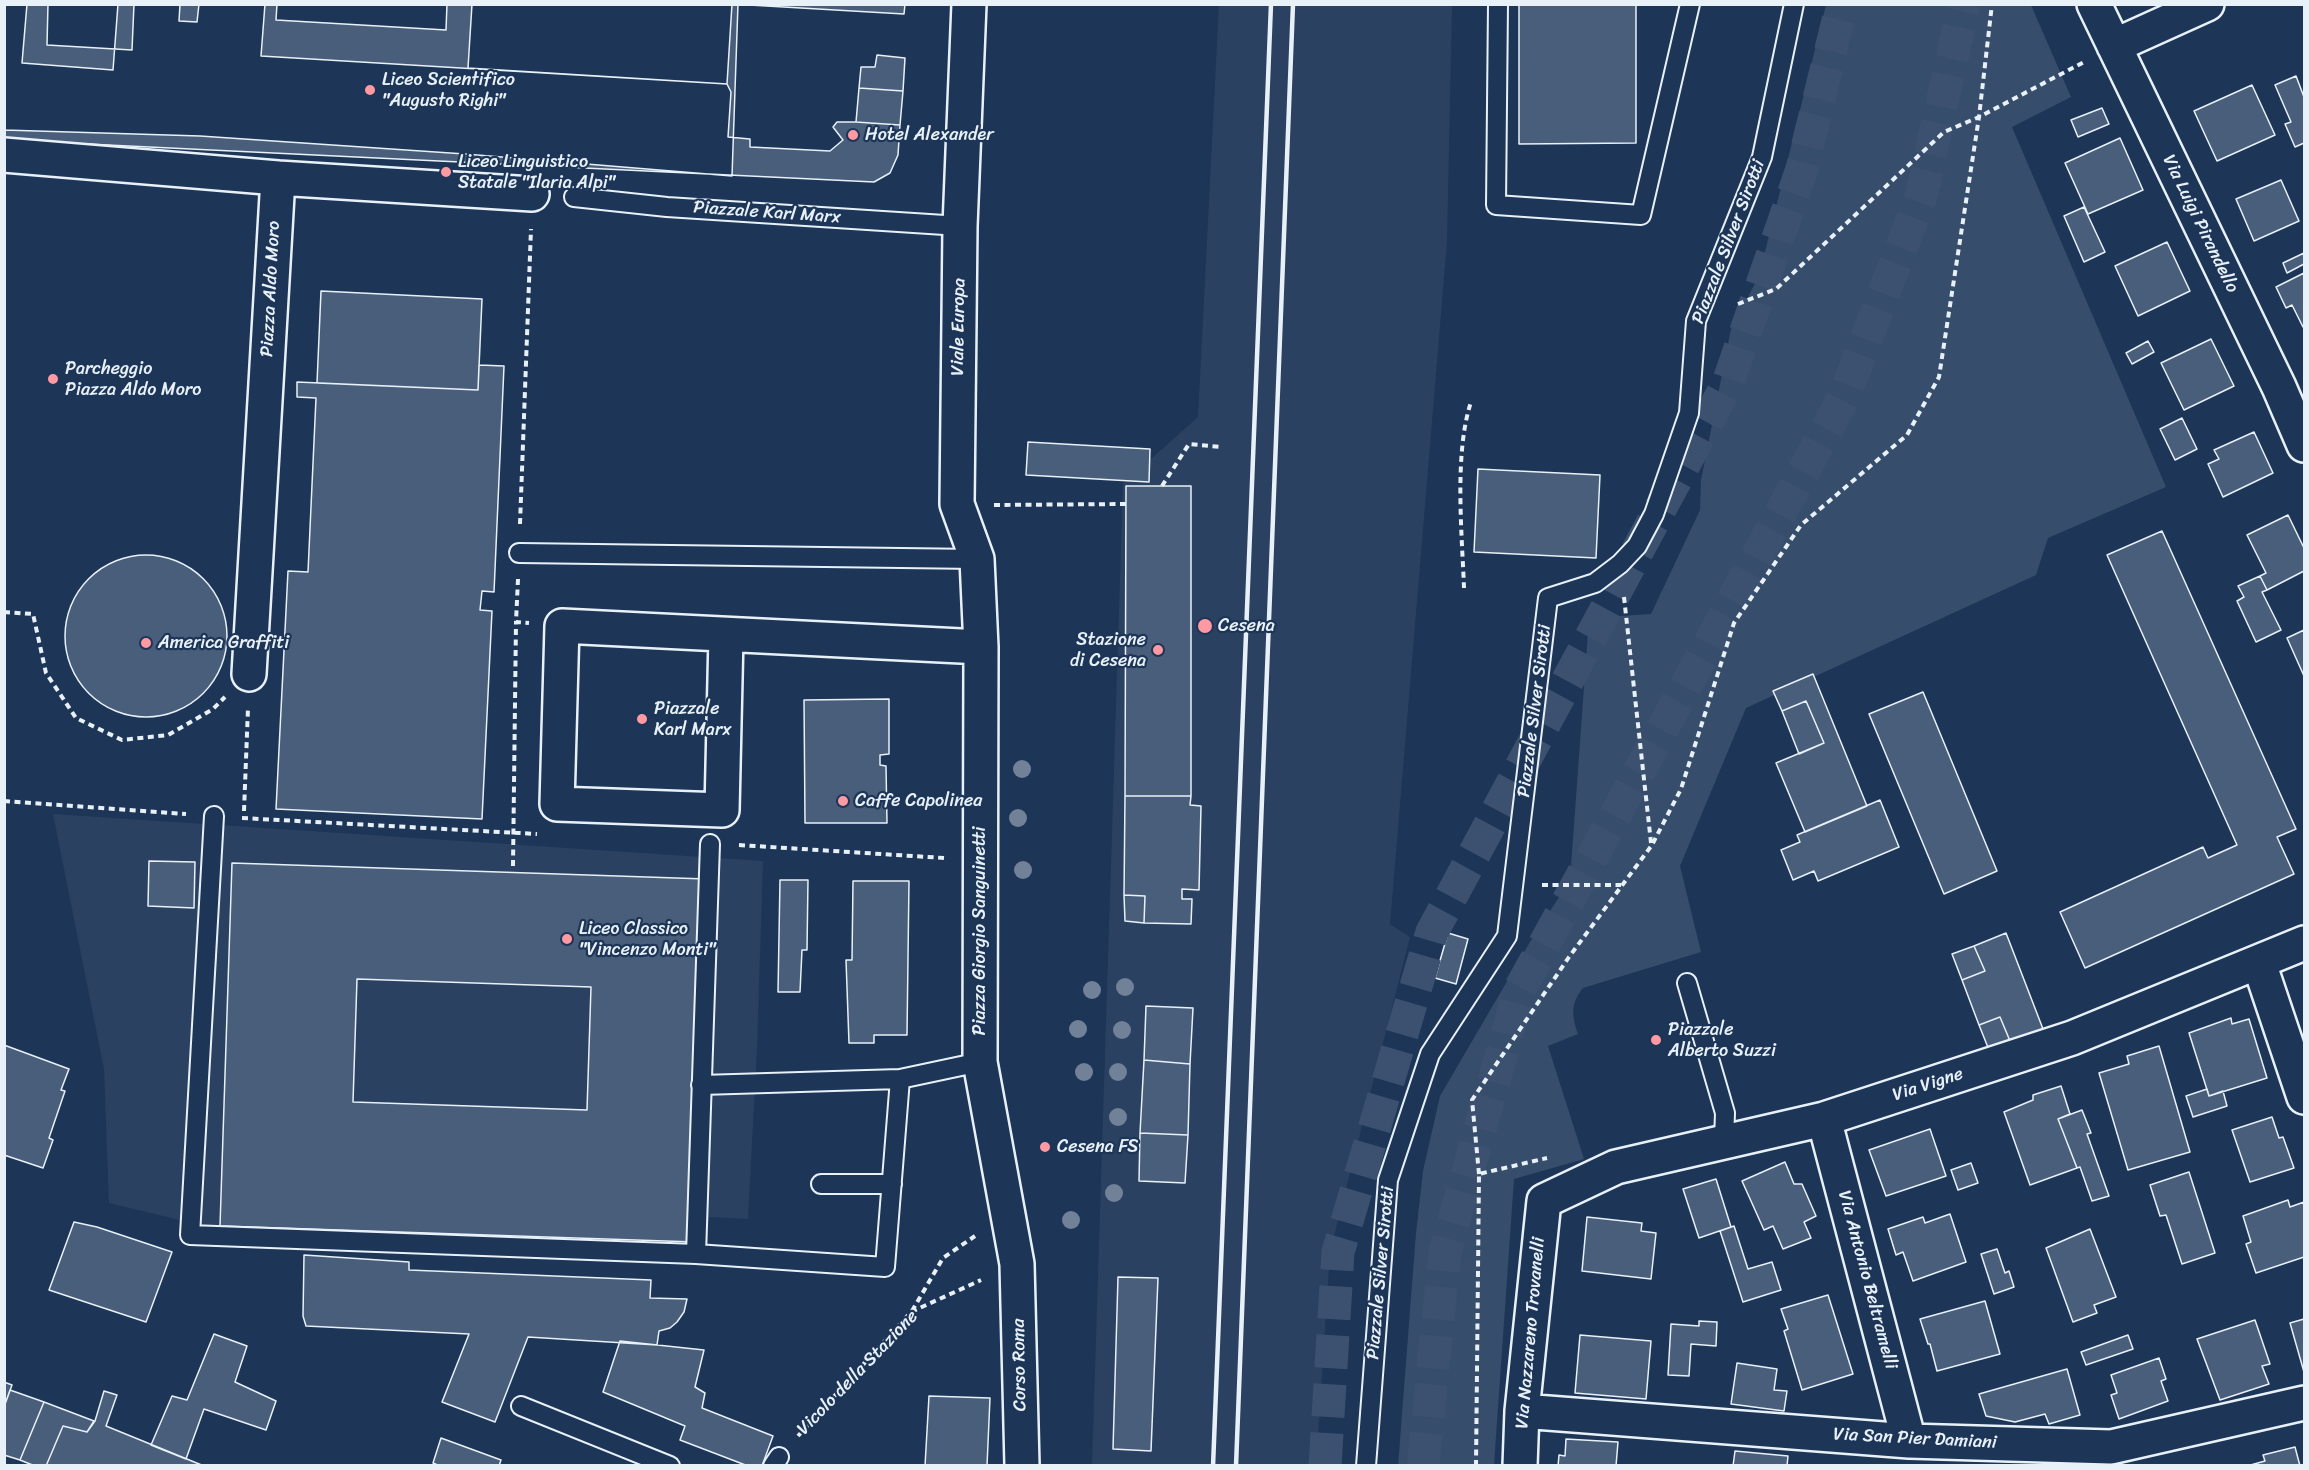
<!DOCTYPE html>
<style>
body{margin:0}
#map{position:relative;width:2309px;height:1470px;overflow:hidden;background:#1d3557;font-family:Sriracha,sans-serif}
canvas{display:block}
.frame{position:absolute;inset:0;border:6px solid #e8f1f8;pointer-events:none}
</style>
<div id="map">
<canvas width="2309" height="1470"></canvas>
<div class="frame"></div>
</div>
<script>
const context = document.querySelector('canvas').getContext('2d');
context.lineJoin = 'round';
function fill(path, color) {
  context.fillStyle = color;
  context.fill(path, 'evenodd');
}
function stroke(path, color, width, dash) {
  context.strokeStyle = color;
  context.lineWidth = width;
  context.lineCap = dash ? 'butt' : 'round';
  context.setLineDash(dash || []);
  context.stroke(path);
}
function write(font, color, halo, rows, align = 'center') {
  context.font = font + ' Sriracha,sans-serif';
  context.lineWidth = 4.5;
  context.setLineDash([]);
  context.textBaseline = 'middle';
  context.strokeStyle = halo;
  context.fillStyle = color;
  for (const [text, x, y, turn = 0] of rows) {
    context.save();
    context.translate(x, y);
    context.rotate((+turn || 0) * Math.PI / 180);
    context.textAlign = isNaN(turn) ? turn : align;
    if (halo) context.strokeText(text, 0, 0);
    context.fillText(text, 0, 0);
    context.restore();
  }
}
const built = new Path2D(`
 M1219 5H1452L1447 242 1390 924 1410 937 1330 1252 1316 1465 1092 1466 1123 484 1198 417Z
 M53 814 763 861 757 1047 748 1219 709 1217 707 1245 213 1228 109 1203 104 1069Z`);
const green = new Path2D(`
 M1826 5H2031L2071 97 2012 127 2166 487 2048 538 2036 575 1746 708 1680 866 1701 952 1583 988C1570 1004 1572 1016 1578 1034L1548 1046 1584 1159 1514 1179 1494 1465 1398 1466 1416 1233 1423 1171 1440 1096 1530 942 1570 880 1589 618 1651 614 1700 510 1701 480 1731 329 1759 276Z`);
const building = new Path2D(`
 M4 4H27L22 63 113 70 118 4H180L179 21 197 22 199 4H265L261 56 727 84 731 92 728 137 750 139V147L830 151 843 140 833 127 837 122H856L900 125 898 155 890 173 874 182 4 140Z
 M4 4H48L47 45 132 50 134 4H277L276 20 446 30 447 4H738L732 176 465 154 200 136 4 130Z
 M472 4H732L727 84 468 68Z
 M732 4H905L904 14Z
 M1519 4H1636V143L1519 144Z
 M877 55 905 58 903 91 859 88 861 67H875Z
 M2296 76 2304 97V143L2295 147 2285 124 2291 122 2275 85Z
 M2252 85 2275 135 2217 161 2194 111Z
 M859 88 903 91 900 125 856 122Z
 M2102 108 2109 124 2078 137 2071 120Z
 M2120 138 2143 190 2088 214 2065 163Z
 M2281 180 2299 221 2254 241 2236 199Z
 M2084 207 2105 252 2084 262 2064 216Z
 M2167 242 2190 291 2138 316 2115 266Z
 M2304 253V264L2287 273 2283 263Z
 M2304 273V326L2303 327 2292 305 2286 308 2276 287Z
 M321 291 482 299 478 390 317 383Z
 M2211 339 2234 386 2184 410 2161 363Z
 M2148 341 2154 352 2132 364 2126 353Z
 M479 365 504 366 494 592 482 591 480 610 492 611 482 819 276 809 288 571 308 572 316 398 297 397V382L478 390Z
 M2182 418 2197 449 2175 460 2160 429Z
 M2254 432 2273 473 2223 497 2208 464 2219 459 2214 450Z
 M1028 442 1150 449 1149 482 1026 475Z
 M1478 469 1600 475 1596 558 1474 552Z
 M1126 486H1191V796H1125Z
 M2288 515 2304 548V571L2267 590 2260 576 2266 573 2247 535Z
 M2162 531 2296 829 2277 837 2294 874 2085 968 2060 912 2203 847 2208 858 2237 845 2107 555Z
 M65 636a81 81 0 1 1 162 0a81 81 0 1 1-162 0Z
 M2260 576 2267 590 2262 592 2281 630 2256 642 2237 601 2244 597 2238 586Z
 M2304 630V676L2287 638Z
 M1813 674 1867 806 1805 832 1776 763 1824 743 1806 701 1782 711 1773 691Z
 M1923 692 1997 871 1944 894 1869 714Z
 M889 699V754L880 755V765L886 766 887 823H805L804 700Z
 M1806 701 1824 743 1799 754 1782 711Z
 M1125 796H1191L1190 805 1201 806 1199 890 1182 889V899H1192L1191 924 1144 923 1145 896 1124 895Z
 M1880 800 1899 847 1818 881 1814 871 1793 880 1781 850 1800 842 1797 835Z
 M149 861 195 862 194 908 148 906Z
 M232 863 706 879 695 1242 220 1226ZM357 979 591 987 587 1110 353 1102Z
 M780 880H808L807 950H802L800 992H778Z
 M853 881H909L907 1035H874V1043H849L846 960H852Z
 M1124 895 1145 896 1144 923 1125 921Z
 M1448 933 1468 939 1456 984 1435 978Z
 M2006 933 2043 1029 2010 1041 2000 1017 1979 1025 1962 980 1985 971 1974 946Z
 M1974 946 1985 971 1962 980 1952 954Z
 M1146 1006 1193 1008 1190 1064 1144 1060Z
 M2000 1017 2010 1041 1989 1050 1979 1025Z
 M2231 1018 2232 1024 2249 1019 2267 1078 2209 1096 2189 1033Z
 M4 1045 69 1069 61 1090 65 1091 49 1138 53 1140 43 1168 4 1155Z
 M2159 1046 2190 1152 2128 1170 2099 1073 2129 1064 2127 1056Z
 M1144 1060 1190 1064 1188 1135 1140 1133Z
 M2061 1086 2070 1114 2058 1119 2077 1168 2030 1185 2004 1112 2033 1100V1095Z
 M2207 1089 2209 1096 2223 1091 2227 1106 2193 1117 2186 1096Z
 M2082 1110 2091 1133 2087 1134 2109 1196 2092 1201 2080 1167 2077 1168 2058 1119Z
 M2272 1117 2279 1138 2283 1137 2294 1168 2250 1182 2232 1130Z
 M1930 1129 1946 1176 1886 1196 1869 1150Z
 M1140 1133 1188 1135 1185 1183 1139 1181Z
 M1785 1162 1794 1184H1802L1816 1216 1804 1222 1811 1238 1783 1249 1773 1226 1764 1230 1742 1181Z
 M1971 1163 1978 1183 1958 1190 1951 1170Z
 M2189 1172 2215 1253 2182 1264 2166 1215 2160 1216 2150 1185Z
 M1716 1179 1731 1227 1699 1238 1683 1189Z
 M2288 1200 2290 1207 2304 1202V1257L2256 1273 2246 1244 2251 1242 2243 1216Z
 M1950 1214 1966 1262 1913 1281 1903 1252 1896 1255 1888 1229 1923 1217 1925 1223Z
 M1587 1217 1642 1223 1641 1231 1656 1233 1651 1279 1582 1271Z
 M74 1222 97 1227 172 1252 146 1322 49 1290Z
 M1734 1226 1748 1269 1772 1262 1781 1290 1743 1302 1720 1231Z
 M2090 1229 2116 1297 2094 1305 2097 1313 2073 1322 2046 1248Z
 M1997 1249 2005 1273 2009 1271 2014 1287 1994 1294 1981 1254Z
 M304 1255 409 1262V1270L651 1280 650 1298 687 1299 684 1312 677 1322 670 1328 659 1331 657 1345 528 1337 495 1422 442 1402 469 1334 306 1326 303 1316Z
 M1118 1277 1158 1278 1151 1451 1113 1449Z
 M1828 1295 1853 1374 1802 1390 1784 1331 1788 1329 1781 1309Z
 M1985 1301 2000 1354 1937 1371 1930 1344H1928L1920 1319Z
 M2304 1319V1372L2290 1323Z
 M2255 1320 2270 1364 2262 1366 2269 1384 2220 1400 2197 1339Z
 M1699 1321 1717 1322 1716 1346 1691 1344 1689 1376 1668 1375 1671 1324 1699 1326Z
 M214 1334 247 1346 235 1382 276 1401 266 1430 204 1409 186 1459 151 1445 172 1396 187 1400Z
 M1580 1335 1651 1341 1646 1399 1575 1393Z
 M2128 1335 2133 1349 2086 1365 2081 1352Z
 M620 1341 704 1350 695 1387 705 1393 702 1408 773 1436 762 1466H748L680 1440 685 1426 603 1392Z
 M2159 1358 2166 1379 2161 1381 2168 1401 2119 1419 2111 1395 2117 1393 2111 1375Z
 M1737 1363 1777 1369 1774 1390 1787 1391 1784 1411 1731 1404Z
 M2067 1369 2080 1415 2049 1424 2045 1414 2015 1422 1986 1416 1979 1394Z
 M4 1382 12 1385 4 1407Z
 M10 1390 44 1402 20 1460 4 1455V1407Z
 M104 1391 117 1395 106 1426 204 1466H46L63 1426 87 1432 95 1421Z
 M929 1396 990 1398 987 1466H925Z
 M44 1402 94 1421 87 1432 63 1426 46 1466H35L20 1460Z
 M441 1438 501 1460 499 1466H440L433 1463Z
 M1566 1439 1618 1442 1616 1466H1558L1559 1455 1565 1456Z
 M2295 1447 2300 1466H2247L2265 1461 2263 1455Z
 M1735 1451 1788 1456 1787 1466H1733Z`);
const highwayTunnel = new Path2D(`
 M1325 1466 1338 1252 1432 932 1728 383 1802 169 1842 4
 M1423 1466 1445 1252 1520 989 1843 399 1921 197 1964 4`);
const path = new Path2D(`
 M1738 304 1776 289 1944 132 1979 117 2084 62
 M1162 486 1189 444 1221 447
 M994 505 1126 504
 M520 524 531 229
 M518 579 516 622 529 623
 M1464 588C1462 533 1454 453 1471 402
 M1624 597 1651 843
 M4 612 33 614 46 673 76 718 122 740 168 735 213 709 225 697
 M4 801 186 814
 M244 811 248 708
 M242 818 537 834
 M739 845 944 858
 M513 866 516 622
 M1542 885H1621
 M1479 1174 1472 1100 1569 957 1652 845 1681 789 1734 623 1801 525 1907 435 1939 377 1979 117 1992 4
 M912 1311 943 1258 975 1236
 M798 1436 911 1312 981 1280
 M1476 1466 1479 1174 1547 1158`);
const lane = new Path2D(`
 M1498 4 1496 205 1641 215 1690 4
 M574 197 667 207 960 226
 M519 553 977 559
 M214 816 190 1235 696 1254 885 1267 900 1079 980 1062
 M1687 983 1725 1113 1724 1141
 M701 1085 900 1079
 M821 1184H892
 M696 1254 710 844
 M521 1406 670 1466
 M773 1466 779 1457
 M1366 1466 1388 1180 1430 1054 1507 936 1548 598 1595 583 1620 564 1637 546 1654 514 1689 413 1696 321 1762 157 1794 4`);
const street = new Path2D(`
 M969 4 960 226 957 504 977 559 981 647 980 1062 1017 1264 1022 1466
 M2094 4 2279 387 2304 445
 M2114 46 2207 4
 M4 155 278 178 249 674
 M278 178 532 194
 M726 635 722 810 557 804 562 626 981 647
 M2259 963 2304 1097
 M1824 1119 1909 1441
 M1522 1411 1909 1441 2111 1447 2304 1403
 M1520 1466 1522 1411 1544 1201 1616 1167 1824 1119 2072 1038 2304 943`);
const rail = new Path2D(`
 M1213 1466 1271 4
 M1236 1466 1293 4`);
const trees = [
 [1022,769],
 [1018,818],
 [1023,870],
 [1125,987],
 [1092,990],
 [1078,1029],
 [1122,1030],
 [1084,1072],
 [1118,1072],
 [1118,1117],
 [1114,1193],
 [1071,1220]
];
const markers = [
 [370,90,6,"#ff9aa2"],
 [853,135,6,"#ff9aa2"],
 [446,172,6,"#ff9aa2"],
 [53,379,6,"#ff9aa2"],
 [1205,626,8,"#ff9aa2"],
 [146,643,6,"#ff9aa2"],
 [1158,650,6,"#ff9aa2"],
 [642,719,6,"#ff9aa2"],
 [843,801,6,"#ff9aa2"],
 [567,939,6,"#ff9aa2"],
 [1656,1040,6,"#ff9aa2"],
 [1045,1147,6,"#ff9aa2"]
];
const poiNames = [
 ["Liceo Scientifico",382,80],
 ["\"Augusto Righi\"",382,101],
 ["Hotel Alexander",865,135],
 ["Liceo Linguistico",458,162],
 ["Statale \"Ilaria Alpi\"",458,183],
 ["Parcheggio",65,369],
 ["Piazza Aldo Moro",65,390],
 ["Cesena",1218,626],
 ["Stazione",1146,640,"right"],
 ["di Cesena",1146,661,"right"],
 ["America Graffiti",158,643],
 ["Piazzale",654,709],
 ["Karl Marx",654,730],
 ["Caffe Capolinea",855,801],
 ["Liceo Classico",579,929],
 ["\"Vincenzo Monti\"",579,950],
 ["Piazzale",1668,1030],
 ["Alberto Suzzi",1668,1051],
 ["Cesena FS",1057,1147]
];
const streetNames = [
 ["Piazzale Karl Marx",767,213,4],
 ["Via Luigi Pirandello",2200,224,64],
 ["Piazzale Silver Sirotti",1729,242,-69],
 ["Piazza Aldo Moro",271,289,-87],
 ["Viale Europa",959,327,-89],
 ["Piazzale Silver Sirotti",1535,711,-83],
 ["Piazza Giorgio Sanguinetti",980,931,-90],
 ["Via Vigne",1928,1085,-18],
 ["Piazzale Silver Sirotti",1381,1273,-85],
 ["Via Antonio Beltramelli",1867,1280,75],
 ["Via Nazzareno Trovanelli",1531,1333,-85],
 ["Corso Roma",1020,1365,-91],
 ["Vicolo della Stazione",858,1373,-46],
 ["Via San Pier Damiani",1915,1439,3]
];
fill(built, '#2a4162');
fill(green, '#374d6c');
fill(building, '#495e7a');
stroke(building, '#e8f1f8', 1.5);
stroke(highwayTunnel, '#3b516f', 33, [33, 16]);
stroke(lane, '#e8f1f8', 22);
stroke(street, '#e8f1f8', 38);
stroke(path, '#e8f1f8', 4, [6, 4.5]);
stroke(lane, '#1d3557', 18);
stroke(street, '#1d3557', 33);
stroke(rail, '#e8f1f8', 4.5);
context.fillStyle = '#708198';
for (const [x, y] of trees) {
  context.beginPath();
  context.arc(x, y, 9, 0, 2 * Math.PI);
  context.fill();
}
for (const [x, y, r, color] of markers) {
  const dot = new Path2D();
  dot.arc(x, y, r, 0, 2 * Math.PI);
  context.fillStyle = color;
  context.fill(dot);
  stroke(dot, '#1d3557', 2);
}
write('18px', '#e8f1f8', '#1d3557', poiNames, 'left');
write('18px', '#e8f1f8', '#1d3557', streetNames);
</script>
